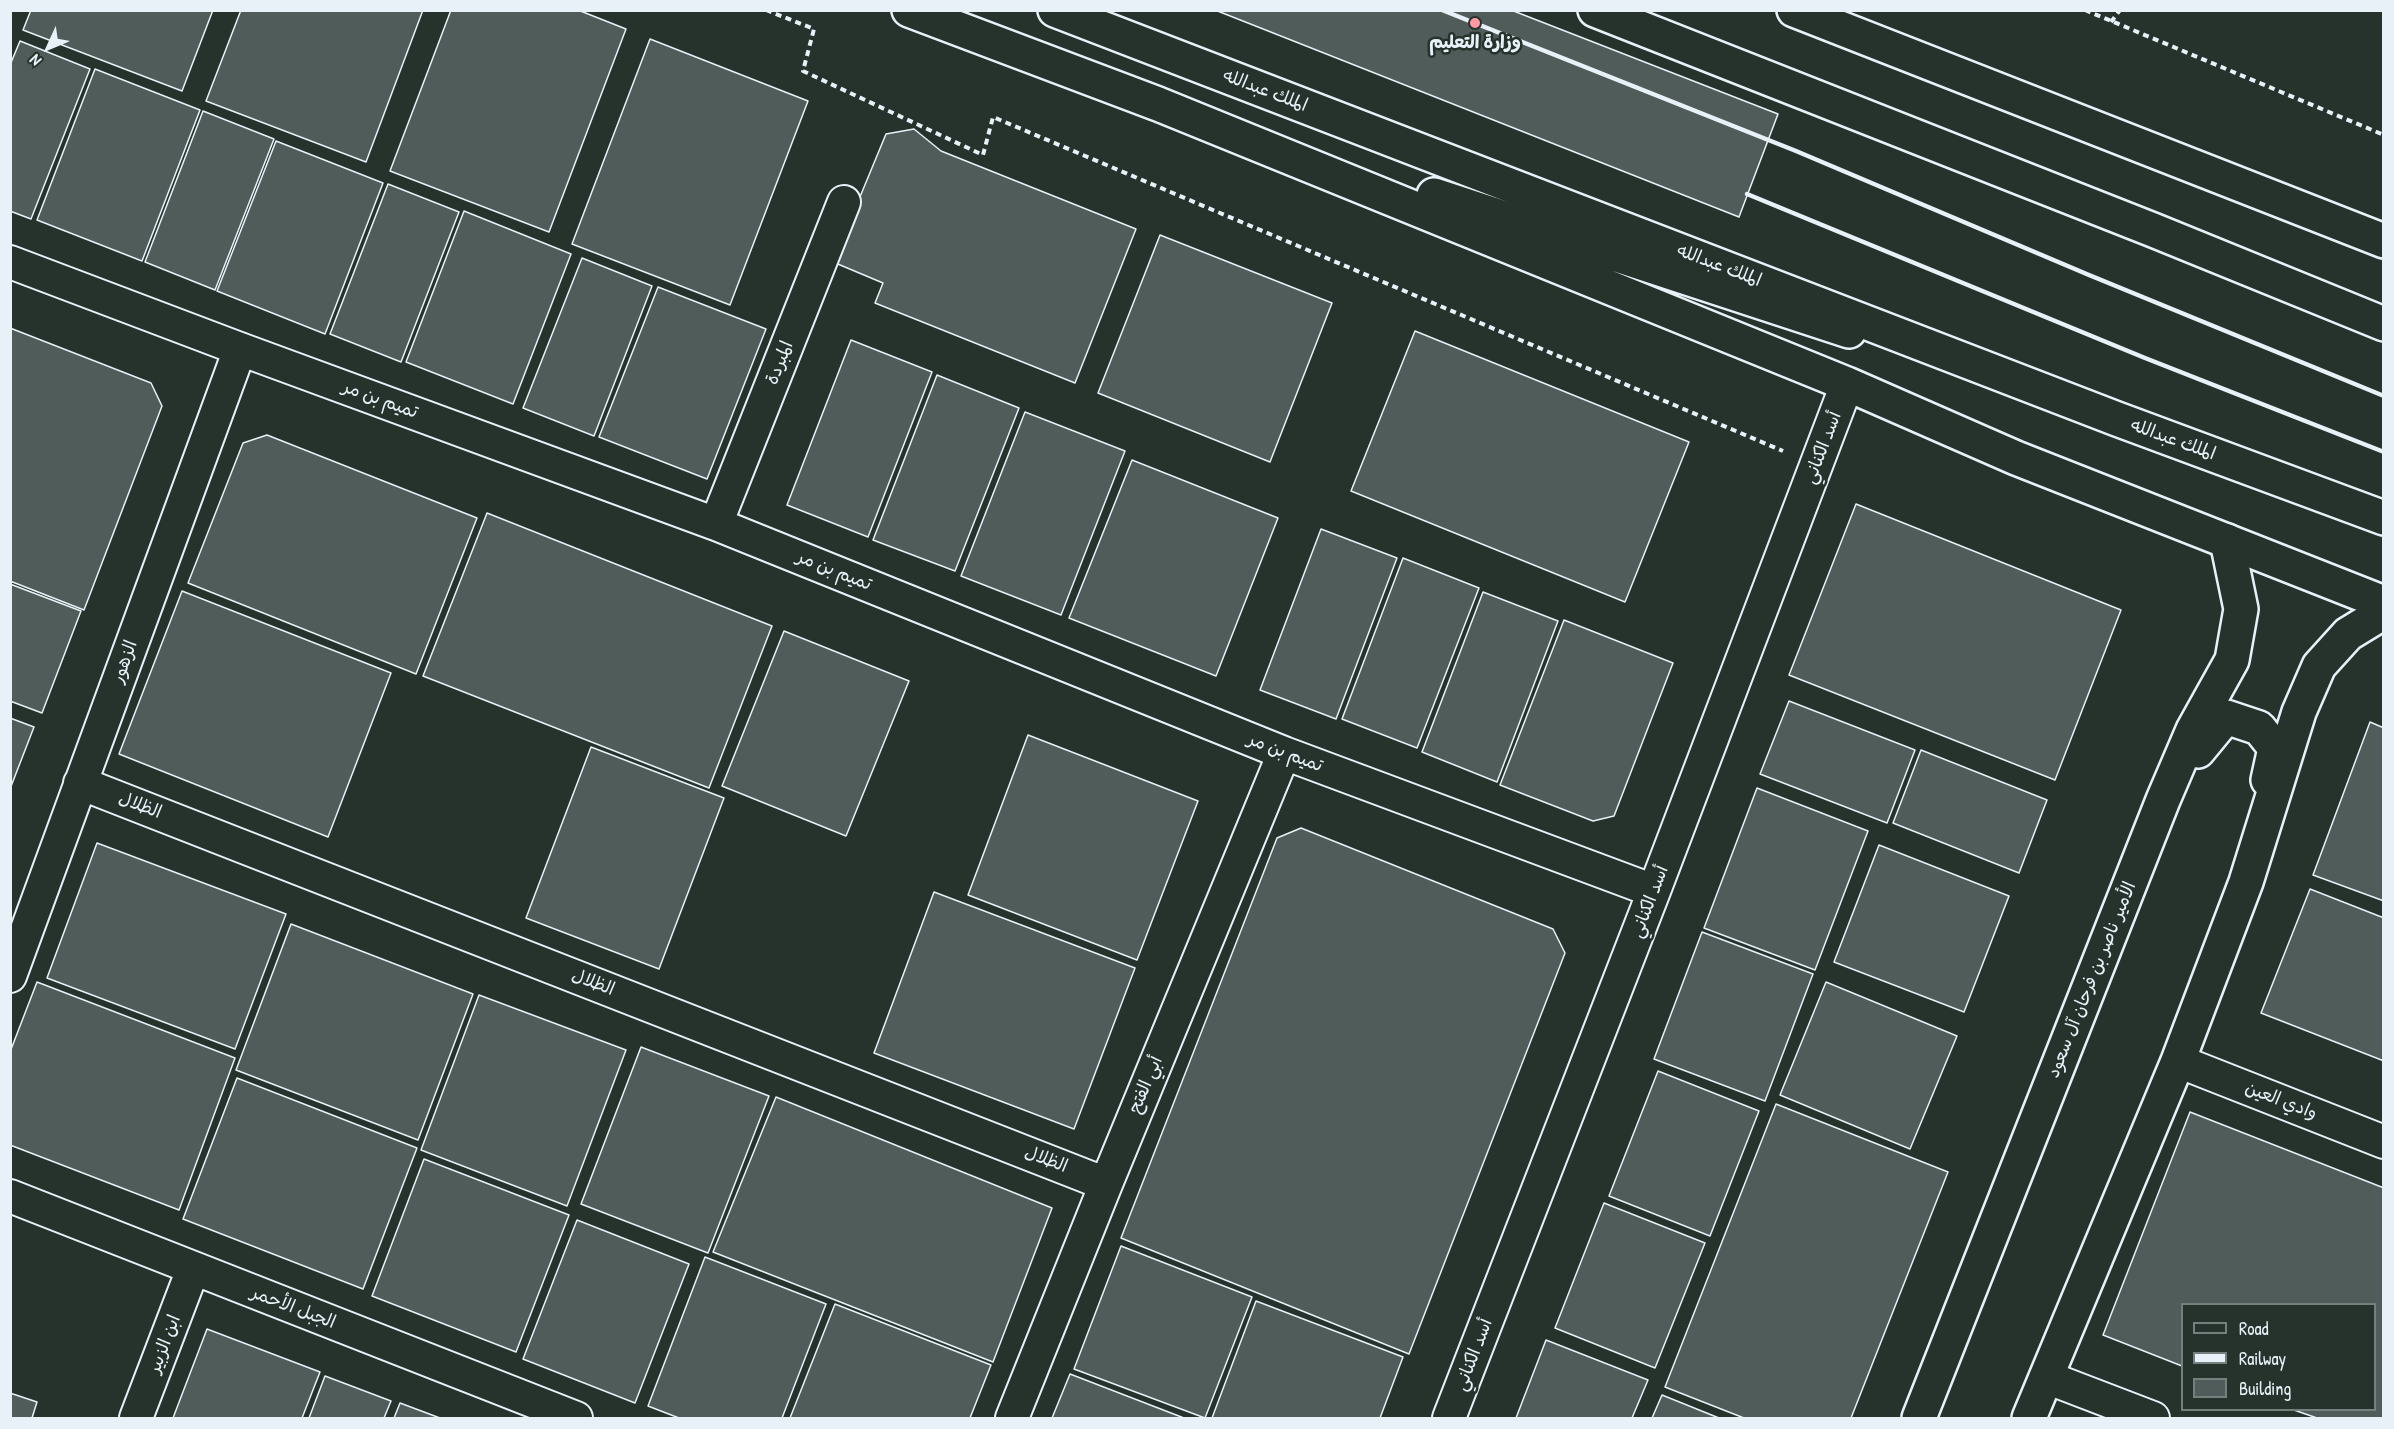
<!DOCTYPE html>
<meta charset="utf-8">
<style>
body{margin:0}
#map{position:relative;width:2394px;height:1429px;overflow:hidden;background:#26332d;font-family:"Patrick Hand",sans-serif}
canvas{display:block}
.frame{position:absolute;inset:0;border:12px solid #e8f1f8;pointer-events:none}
.legend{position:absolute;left:2181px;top:1303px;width:195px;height:108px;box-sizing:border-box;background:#26332d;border:2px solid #747f7e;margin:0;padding:8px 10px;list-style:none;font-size:18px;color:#e8f1f8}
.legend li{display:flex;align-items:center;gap:12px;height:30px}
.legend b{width:30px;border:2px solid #747f7e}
.north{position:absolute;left:18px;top:18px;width:60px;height:60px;-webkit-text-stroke:4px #26332d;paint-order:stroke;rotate:226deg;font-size:16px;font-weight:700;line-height:24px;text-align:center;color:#e8f1f8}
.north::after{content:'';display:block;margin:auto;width:21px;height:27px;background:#e8f1f8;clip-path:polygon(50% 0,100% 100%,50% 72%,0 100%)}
</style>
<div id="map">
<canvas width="2394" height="1429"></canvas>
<div class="frame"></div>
<ul class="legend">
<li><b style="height:8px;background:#26332d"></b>Road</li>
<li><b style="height:8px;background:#e8f1f8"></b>Railway</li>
<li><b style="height:16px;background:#505c59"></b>Building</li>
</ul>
<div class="north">N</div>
</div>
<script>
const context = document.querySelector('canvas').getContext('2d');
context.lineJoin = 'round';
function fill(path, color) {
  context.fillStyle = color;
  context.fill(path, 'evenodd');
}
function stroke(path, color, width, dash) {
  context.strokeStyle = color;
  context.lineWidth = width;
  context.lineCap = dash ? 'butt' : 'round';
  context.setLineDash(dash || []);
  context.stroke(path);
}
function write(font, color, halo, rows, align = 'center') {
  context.font = font + ' "Patrick Hand","Playpen Sans Arabic",sans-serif';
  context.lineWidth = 5;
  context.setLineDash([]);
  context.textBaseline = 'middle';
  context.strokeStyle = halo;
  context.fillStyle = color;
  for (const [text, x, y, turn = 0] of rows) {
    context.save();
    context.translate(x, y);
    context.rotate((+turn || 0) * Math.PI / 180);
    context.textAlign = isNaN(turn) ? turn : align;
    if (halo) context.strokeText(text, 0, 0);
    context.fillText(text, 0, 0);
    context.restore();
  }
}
const building = new Path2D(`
 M31 10H213L182 91 23 30Z
 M241 10H423L366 162 206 101Z
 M451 10H578L626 29 549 232 390 171Z
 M1215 10H1511L1778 114 1739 217Z
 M650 39 808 101 730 305 572 244Z
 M20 41 90 69 31 219 10 211V65Z
 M95 69 200 110 142 261 37 220Z
 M203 111 274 139 215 290 145 262Z
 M914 129 941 151 1136 229 1075 383 875 303 883 283 833 262 886 134Z
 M276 141 383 183 325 334 217 291Z
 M388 184 459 212 401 362 330 334Z
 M464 211 571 254 513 404 406 362Z
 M1160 235 1332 303 1270 462 1098 393Z
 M582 258 652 286 594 436 523 408Z
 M658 287 766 329 707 479 599 437Z
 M10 328 151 383 162 406 84 610 10 581Z
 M1415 331 1689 442 1625 602 1351 491Z
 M851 340 932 372 868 537 787 505Z
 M937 375 1019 408 955 571 873 540Z
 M1025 412 1125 451 1061 615 961 576Z
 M267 435 477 518 416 674 188 583 243 443Z
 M1132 460 1278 518 1216 676 1069 618Z
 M1856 504 2121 610 2055 780 1789 675Z
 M487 513 772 626 709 788 423 676Z
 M1321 529 1397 558 1336 719 1260 690Z
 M1403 558 1479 588 1417 748 1342 719Z
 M10 584 81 611 42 713 10 701Z
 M182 591 391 673 328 837 119 754Z
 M1483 592 1558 621 1497 782 1422 752Z
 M1564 620 1673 663 1614 816 1593 821 1500 785Z
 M784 631 909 681 846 836 722 786Z
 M1789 701 1915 750 1887 823 1760 774Z
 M10 718 34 727 10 789Z
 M2370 722 2384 728V901L2313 875Z
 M1028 735 1198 801 1137 960 968 895Z
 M591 747 724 798 659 969 526 918Z
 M1921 750 2047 800 2019 873 1893 823Z
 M1757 788 1868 831 1815 970 1704 928Z
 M1301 828 1553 929 1565 953 1409 1354 1121 1238 1277 838Z
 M97 843 286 914 235 1049 47 978Z
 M1879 845 2009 896 1964 1012 1834 962Z
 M2310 889 2384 918V1061L2261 1013Z
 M934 892 1135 968 1074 1129 874 1053Z
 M291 924 473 994 418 1140 236 1070Z
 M1702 932 1813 974 1765 1101 1654 1059Z
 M37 982 235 1058 179 1210 10 1145V1052Z
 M1826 982 1957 1036 1910 1149 1780 1095Z
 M479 995 626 1050 567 1206 421 1150Z
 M641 1047 769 1096 708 1253 581 1204Z
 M1658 1071 1759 1111 1710 1236 1609 1196Z
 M237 1078 417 1148 363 1289 183 1219Z
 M776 1097 1052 1208 993 1362 713 1252Z
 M1776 1104 1948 1172 1851 1418H1744L1665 1387Z
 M2190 1112 2384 1188V1418H2317L2294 1410H2374V1304H2182V1366L2103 1335Z
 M424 1159 569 1215 516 1352 372 1296Z
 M1604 1203 1705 1243 1655 1368 1555 1328Z
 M577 1220 689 1264 635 1403 523 1359Z
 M1121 1246 1252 1297 1205 1418 1074 1369Z
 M705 1257 826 1304 782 1418H679L648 1406Z
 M1256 1301 1403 1357 1380 1418H1212Z
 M835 1304 991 1365 970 1418H790Z
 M207 1329 320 1372 302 1418H173Z
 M1546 1340 1648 1380 1632 1418H1516Z
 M1070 1374 1184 1418H1052Z
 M325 1376 391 1401 384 1418H309Z
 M10 1393 37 1402 32 1418H10Z
 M1662 1395 1719 1418H1652Z
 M400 1403 440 1418H394Z`);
const path = new Path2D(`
 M766 10 814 29 803 71 983 155 993 117 1783 451
 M2085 10 2384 135
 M2111 22 2120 10`);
const minor = new Path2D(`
 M10 262 240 349 716 524 1284 753 1654 891
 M716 524 844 202
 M80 783 1106 1184
 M10 976 240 349
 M2178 1061 2384 1142
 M10 1196 576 1418
 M2046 1377 2153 1418
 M136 1418 193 1269
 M1012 1418 1106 1184 1284 753
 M1449 1418 1654 891 1847 384`);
const tertiary = new Path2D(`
 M1794 10 2384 241
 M2198 751 2226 717 2259 728 2275 748 2268 780
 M1919 1418 2163 800 2193 730 2232 660 2241 609 2227 541
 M2029 1418 2178 1061 2246 882 2299 712 2319 666 2348 634 2384 612`);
const secondary = new Path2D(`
 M909 10 1158 104 1847 384 2016 458 2384 603
 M1434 195 1849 331`);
const trunk = new Path2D(`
 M1055 10 2117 419 2384 518
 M1595 10 2153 230 2384 324`);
const rail = new Path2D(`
 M1442 10 1796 151 2089 275 2384 396
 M1747 194 2145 358 2384 452`);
const markers = [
 [1475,23,6,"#ff9aa2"]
];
const poiNames = [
 ["وزارة التعليم",1475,43]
];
const streetNames = [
 ["الملك عبدالله",1265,91,21],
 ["الملك عبدالله",1719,266,21],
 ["المبردة",780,363,-68],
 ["تميم بن مر",380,400,20],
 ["الملك عبدالله",2173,440,20],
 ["أسد الكناني",1823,448,-69],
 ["تميم بن مر",834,571,22],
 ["الزهور",125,662,-70],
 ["تميم بن مر",1285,753,21],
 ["الظلال",140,806,21],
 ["أسد الكناني",1650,902,-69],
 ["الأمير ناصر بن فرحان آل سعود",2092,980,-68],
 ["الظلال",593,983,21],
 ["أبي الفتح",1146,1085,-67],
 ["وادي العين",2281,1101,21],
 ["الظلال",1046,1160,21],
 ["الجبل الأحمر",293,1308,21],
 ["ابن الزبير",165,1344,-69],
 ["أسد الكناني",1474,1355,-69]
];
fill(building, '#505c59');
stroke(building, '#e8f1f8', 1.5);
stroke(minor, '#e8f1f8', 36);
stroke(tertiary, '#e8f1f8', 38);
stroke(secondary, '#e8f1f8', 38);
stroke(trunk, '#e8f1f8', 38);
stroke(path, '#e8f1f8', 4, [6, 4.5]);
stroke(minor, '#26332d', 32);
stroke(tertiary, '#26332d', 33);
stroke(secondary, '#26332d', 33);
stroke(trunk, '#26332d', 33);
stroke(rail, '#e8f1f8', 4.5);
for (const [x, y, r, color] of markers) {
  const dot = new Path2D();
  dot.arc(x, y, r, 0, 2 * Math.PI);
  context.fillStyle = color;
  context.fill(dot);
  stroke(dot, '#26332d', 2);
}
write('bold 18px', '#e8f1f8', '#26332d', poiNames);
write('18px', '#e8f1f8', '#26332d', streetNames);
</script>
